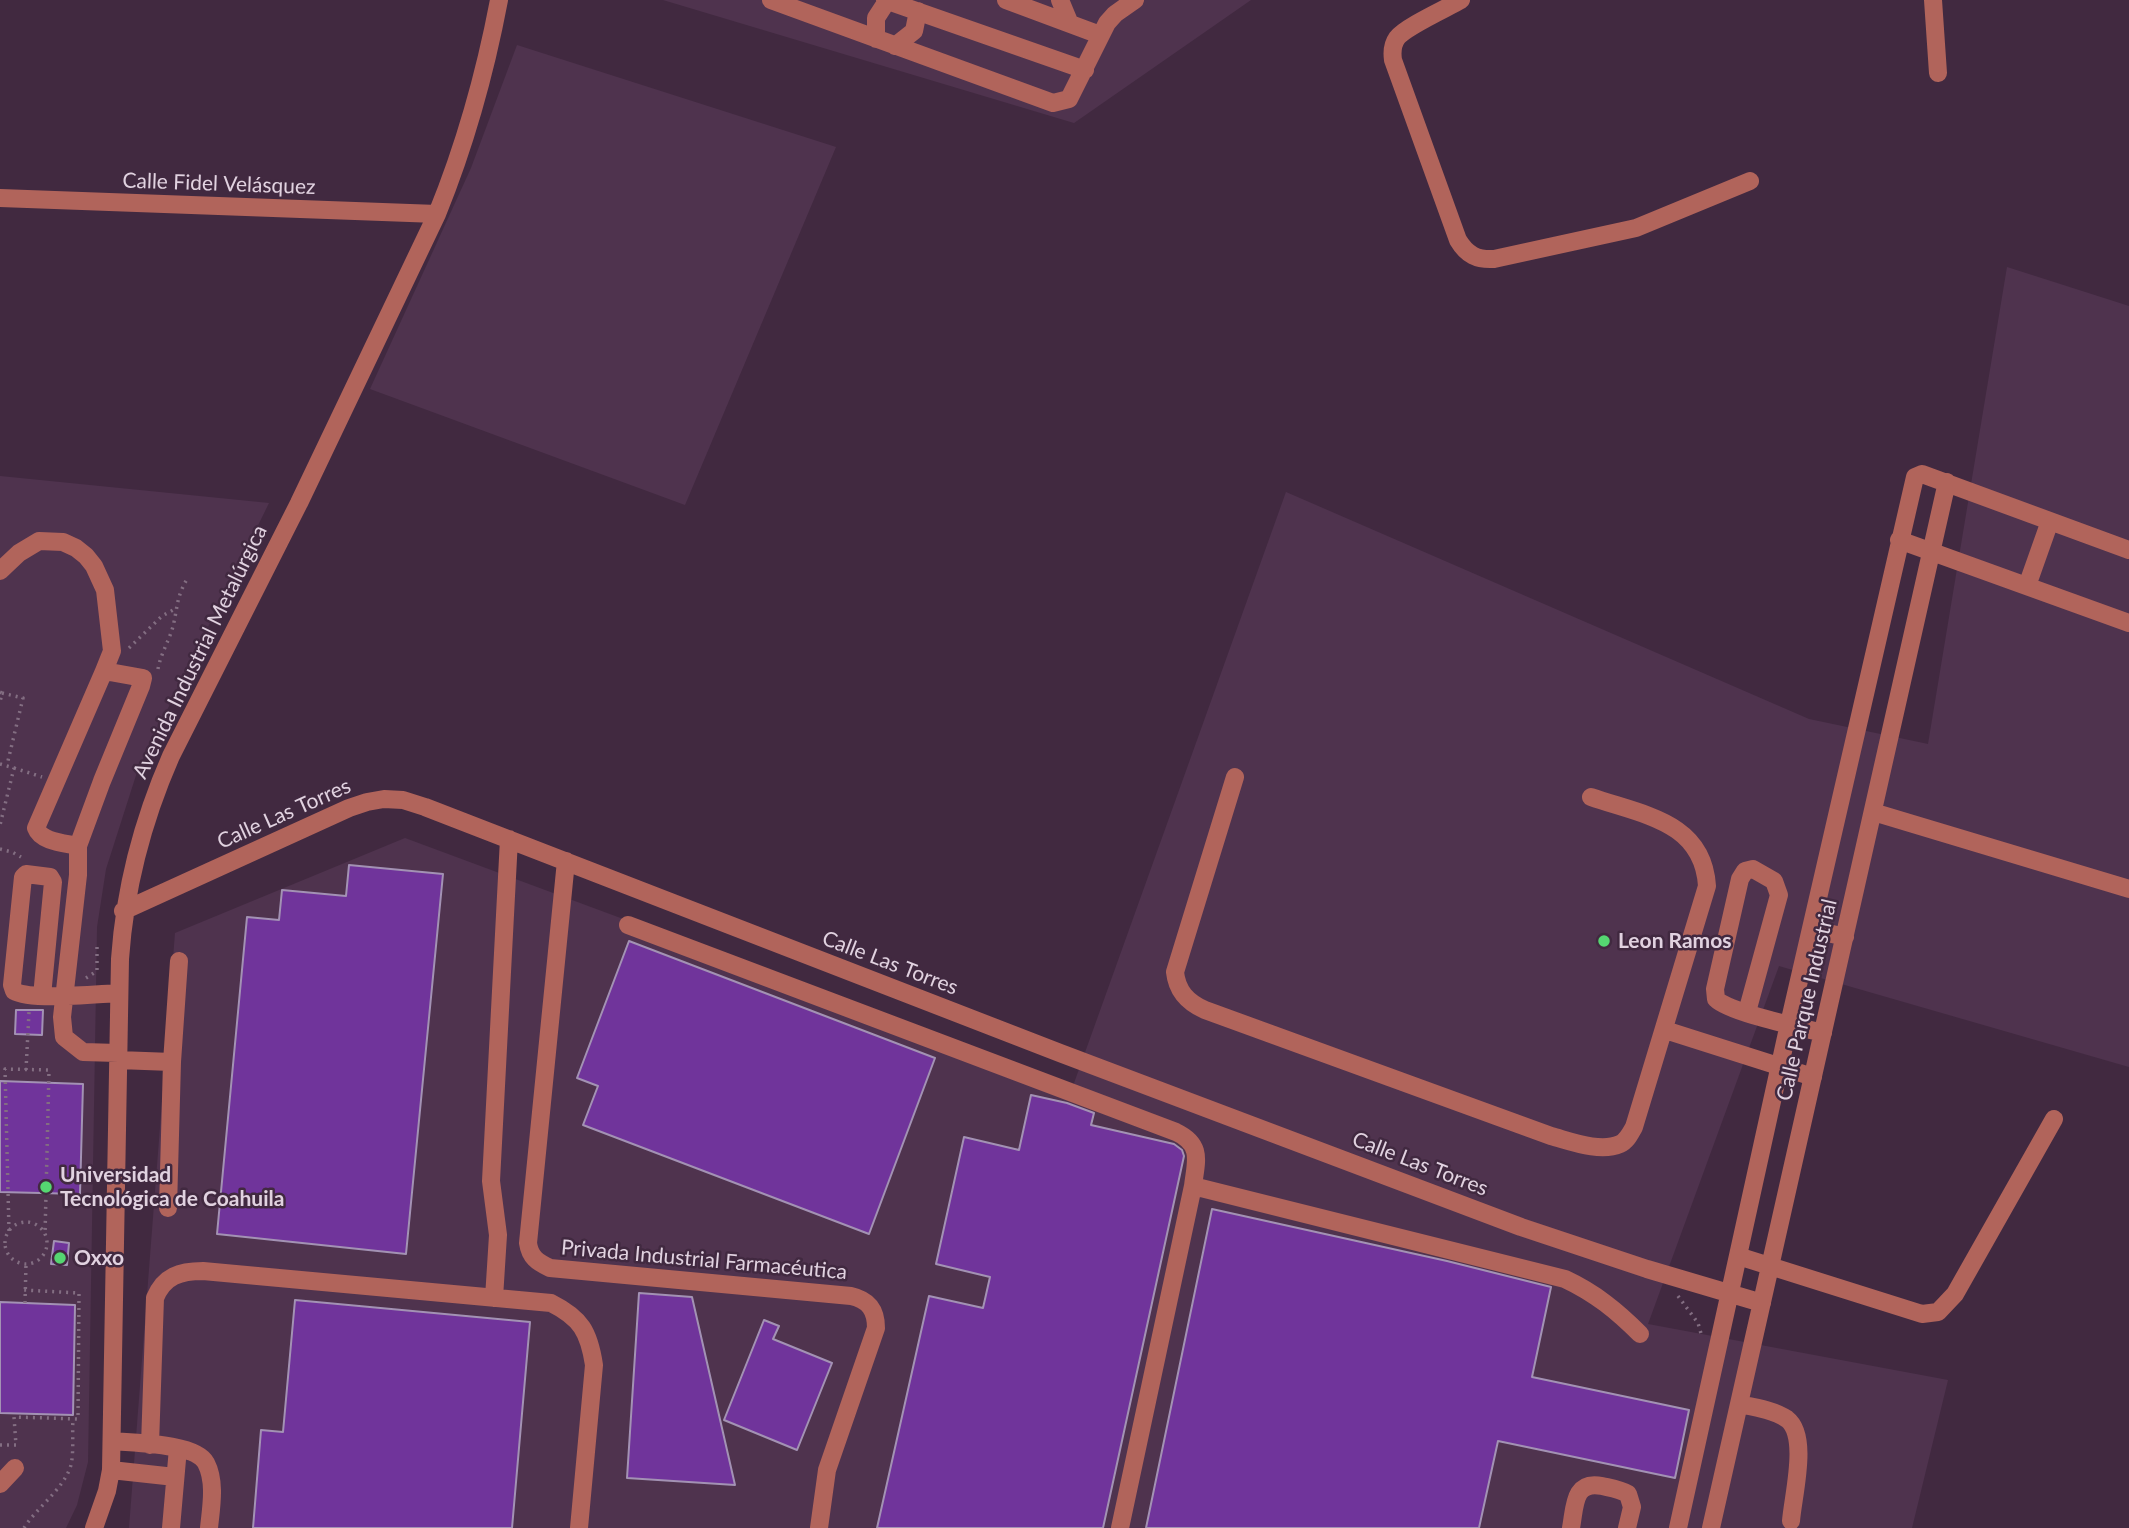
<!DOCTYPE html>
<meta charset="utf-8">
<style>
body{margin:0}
canvas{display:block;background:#412940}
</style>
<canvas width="2129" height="1528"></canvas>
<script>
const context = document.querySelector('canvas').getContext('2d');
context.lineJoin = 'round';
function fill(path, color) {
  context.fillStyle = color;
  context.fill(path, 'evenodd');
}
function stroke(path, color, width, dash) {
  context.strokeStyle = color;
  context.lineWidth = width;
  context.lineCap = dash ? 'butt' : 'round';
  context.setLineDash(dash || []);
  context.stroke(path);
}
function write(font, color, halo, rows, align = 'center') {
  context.font = font + ' Lato,sans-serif';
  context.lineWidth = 5;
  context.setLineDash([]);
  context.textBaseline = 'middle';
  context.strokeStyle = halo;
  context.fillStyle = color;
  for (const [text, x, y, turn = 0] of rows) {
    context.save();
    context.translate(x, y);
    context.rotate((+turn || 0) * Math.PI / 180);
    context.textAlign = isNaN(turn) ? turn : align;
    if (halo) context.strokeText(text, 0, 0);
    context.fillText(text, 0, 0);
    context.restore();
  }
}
const built = new Path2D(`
 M663 0H1251L1074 123Z
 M517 45 836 147 685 505 370 389 471 168Z
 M2007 267 2129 306V1067L1779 966 1648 1324 1948 1380 1912 1528H129L175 933 405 838 1073 1086 1286 492 1809 719 1928 744Z
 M0 476 269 503 138 769 106 869 97 927 88 1462 77 1505 66 1528H0Z`);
const building = new Path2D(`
 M349 865 443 874 406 1254 217 1234 247 917 279 920 282 890 346 896Z
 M629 941 935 1058 869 1234 583 1125 598 1086 577 1078Z
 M16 1010H43L42 1035 15 1034Z
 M0 1081 83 1084 80 1194 0 1192Z
 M1031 1095 1067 1103 1094 1113 1091 1125 1174 1144 1182 1150 1184 1156 1103 1528H877L929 1296 983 1308 990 1277 936 1264 964 1137 1019 1150Z
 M1212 1209 1447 1261 1551 1287 1532 1377 1689 1410 1675 1478 1498 1441 1479 1528H1146Z
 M54 1241 69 1243 67 1265 51 1264Z
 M639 1293 692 1297 735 1485 627 1478Z
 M295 1300 530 1322 512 1528H253L261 1430 283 1432Z
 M0 1302 75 1305 73 1415 0 1413Z
 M764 1320 779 1326 773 1339 832 1363 797 1450 724 1420Z`);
const path = new Path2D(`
 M129 648 162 616 175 609
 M158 669C161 652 171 638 174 622 178 603 177 597 187 579
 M0 692 2 693 0 702
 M2 693 23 698 7 765
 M0 764 14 768 0 825
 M14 768 42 777
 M0 849 12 852 21 857
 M86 978 97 971V947
 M26 1070 29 1012
 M5 1243a21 21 0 1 1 42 0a21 21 0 1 1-42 0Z
 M9 1231 5 1069 49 1070 45 1235
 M1678 1296 1698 1323 1702 1337
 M25 1303 26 1264
 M0 1445H16L14 1417 78 1419 79 1293 24 1290
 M24 1528C37 1507 64 1489 71 1465 74 1451 72 1433 73 1419`);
const minor = new Path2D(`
 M771 0 1053 103 1069 99 1107 23 1115 14 1135 0
 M885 0 1085 70
 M1006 0 1100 35
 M1060 0 1070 24
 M1461 0C1447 8 1405 27 1397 38 1392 45 1392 53 1393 60L1458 240C1467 255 1477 260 1494 259L1636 228 1750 181
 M1933 0 1938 73
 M876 39V18L887 1
 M895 46 914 31 918 11
 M0 198 437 214
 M1899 540 2129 623
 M0 571 19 553 39 541 63 542 76 548 86 556 94 566 105 590 112 651 104 671 143 678 141 686 102 781 78 846V875L62 1017 64 1037 83 1052 118 1053
 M2027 586 2050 521
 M1235 777 1175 972C1177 991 1187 1002 1205 1010L1551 1136C1570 1141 1600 1153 1620 1144 1627 1141 1630 1134 1634 1127L1707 886C1703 821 1642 815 1591 797
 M1873 812 2129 889
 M78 846C65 843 41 842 36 828L104 671
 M566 861 528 1243C530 1257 537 1262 550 1268L851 1296C869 1300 876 1310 876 1328L827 1470 819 1528
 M123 911 349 808 367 802 384 799 403 800 425 807 1060 1053 1521 1227 1647 1269 1762 1303
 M628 925 1176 1132C1203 1145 1196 1161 1193 1186L1120 1528
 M1811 929 1845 937
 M42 996 53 882 50 877 26 874 23 877 12 985 14 991C31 1001 96 994 119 993
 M1747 1012 1779 895 1774 881 1753 869 1745 871 1740 879 1715 989 1716 999C1730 1013 1800 1027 1823 1033
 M1665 1030 1813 1077
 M118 1060 172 1062
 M1193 1186 1565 1279C1595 1293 1617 1311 1640 1334
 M168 1208 172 1062 179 961
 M1738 1256 1922 1314 1938 1312 1955 1294 2054 1119
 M494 1298 498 1235 491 1181 509 839
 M1739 1404C1754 1407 1774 1410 1787 1419 1809 1436 1793 1495 1791 1521
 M113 1441C134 1443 196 1443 206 1463 216 1482 211 1508 209 1528
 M150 1445 155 1298C164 1276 180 1271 203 1271L551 1303C581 1318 589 1332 594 1365L579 1528
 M111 1470 175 1477
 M0 1484 15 1468
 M94 1528 107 1491 111 1470 120 959C125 887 142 822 171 756L299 503 437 214C465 145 485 74 499 0
 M171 1528 178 1448
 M1571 1528C1575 1507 1573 1480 1602 1486 1611 1488 1620 1489 1628 1494L1632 1507 1627 1528
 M1678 1528 1789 1024 1915 477 1922 474 2129 550
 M1711 1528 1947 482`);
const markers = [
 [1604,941,7,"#55d671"],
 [46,1187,7,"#55d671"],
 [60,1258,7,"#55d671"]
];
const streetNames = [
 ["Calle Fidel Velásquez",219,184,2],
 ["Avenida Industrial Metalúrgica",200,652,-64],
 ["Calle Las Torres",284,814,-24],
 ["Calle Las Torres",890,963,21],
 ["Calle Parque Industrial",1807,1000,-77],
 ["Calle Las Torres",1420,1164,21],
 ["Privada Industrial Farmacéutica",704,1260,5]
];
const poiNames = [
 ["Leon Ramos",1618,941],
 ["Universidad",60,1175],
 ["Tecnológica de Coahuila",60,1199],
 ["Oxxo",74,1258]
];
fill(built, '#4f334e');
fill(building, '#70349b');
stroke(building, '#a392b4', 2);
stroke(path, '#836e82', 3.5, [2, 5]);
stroke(minor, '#b1645b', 18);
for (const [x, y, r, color] of markers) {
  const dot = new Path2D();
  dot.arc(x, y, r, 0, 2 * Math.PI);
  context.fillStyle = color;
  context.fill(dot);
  stroke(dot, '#412940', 2.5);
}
write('21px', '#e1d2e0', '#412940', streetNames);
write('bold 21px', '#e1d2e0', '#412940', poiNames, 'left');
</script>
